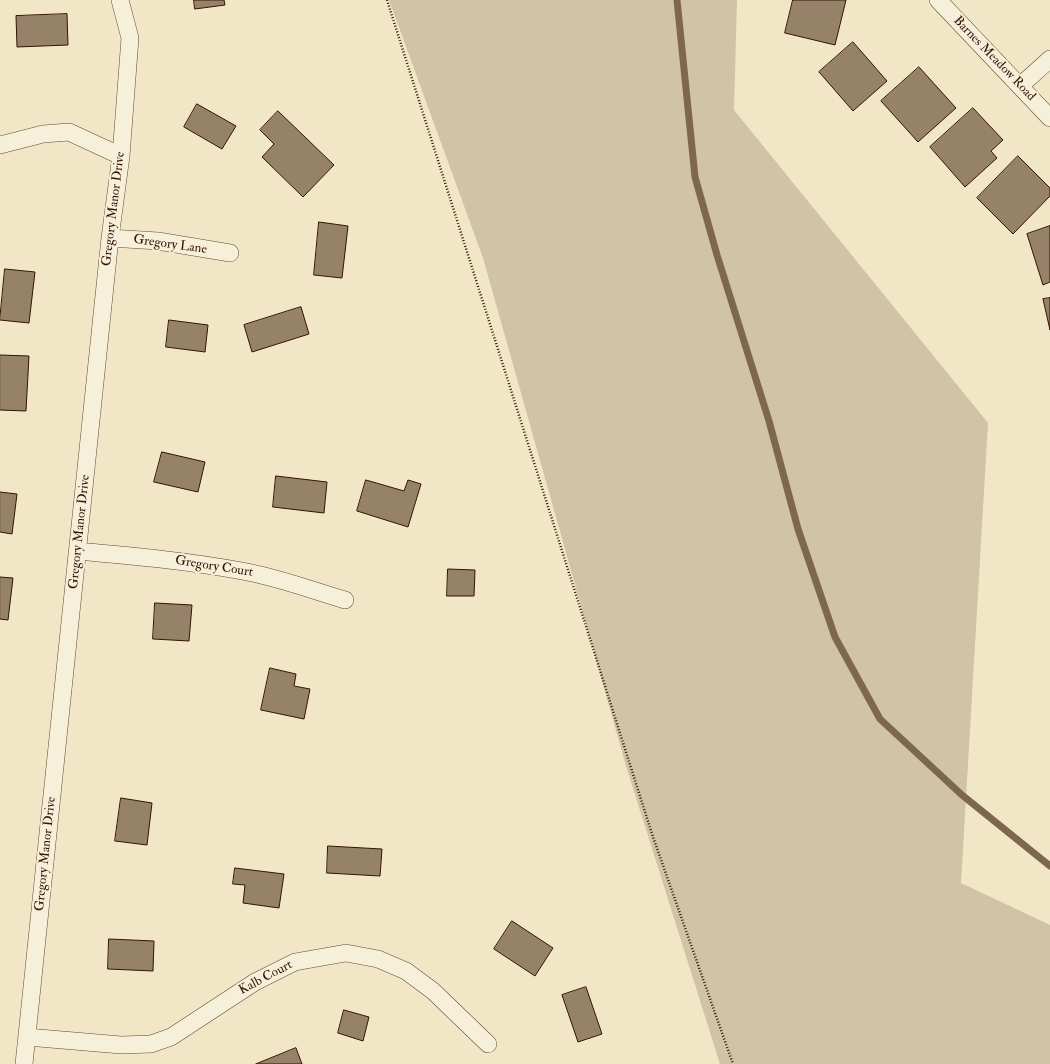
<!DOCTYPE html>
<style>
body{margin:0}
canvas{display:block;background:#f1e7c6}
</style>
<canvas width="1050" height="1064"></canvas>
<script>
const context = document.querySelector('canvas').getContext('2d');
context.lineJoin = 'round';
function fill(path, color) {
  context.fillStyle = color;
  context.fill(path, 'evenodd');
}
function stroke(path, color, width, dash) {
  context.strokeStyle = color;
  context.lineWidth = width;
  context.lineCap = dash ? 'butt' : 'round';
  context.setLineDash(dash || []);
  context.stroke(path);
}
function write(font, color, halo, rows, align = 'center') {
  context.font = font + ' "IM FELL Double Pica",serif';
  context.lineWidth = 4;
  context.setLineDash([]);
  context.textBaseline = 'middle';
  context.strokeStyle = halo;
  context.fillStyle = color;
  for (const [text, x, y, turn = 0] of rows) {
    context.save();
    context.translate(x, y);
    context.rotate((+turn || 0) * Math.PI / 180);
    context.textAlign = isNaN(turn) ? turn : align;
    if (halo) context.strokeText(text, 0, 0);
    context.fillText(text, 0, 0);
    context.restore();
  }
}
const green = new Path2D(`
 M389 0H737L734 110 988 423 961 883 1050 925V1064H720L626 766 483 258Z`);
const stream = new Path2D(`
 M677 0 695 177 717 255 769 421 798 529 835 637 880 719 962 795 1050 866`);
const building = new Path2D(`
 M194 0H224L225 5 195 9Z
 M793 0H846L835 45 785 33Z
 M67 14 68 45 17 47 16 16Z
 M853 42 887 81 853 111 819 72Z
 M919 67 956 108 918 142 881 101Z
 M197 104 236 126 222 149 184 127Z
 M973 108 1003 140 991 151 997 158 965 187 930 147Z
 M278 111 334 165 303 197 262 157 274 144 260 130Z
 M1018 156 1050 188V196L1013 234 977 198Z
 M319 222 348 226 342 278 314 275Z
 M1050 226V282L1043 285 1027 234Z
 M5 269 35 272 29 323 0 320Z
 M1050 298V330L1043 299Z
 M301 307 309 334 252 352 244 325Z
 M169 320 208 325 205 352 166 347Z
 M0 355 29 356 26 411 0 410Z
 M162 452 205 462 198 492 154 482Z
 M276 476 327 482 324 513 273 507Z
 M366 480 404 491 408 480 421 484 408 527 357 511Z
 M0 492 17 494 12 534 0 532Z
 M448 569 475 570 474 596H447Z
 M0 577 13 578 8 620 0 619Z
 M155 603 192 605 189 641 153 639Z
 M270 668 296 674 294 686 310 689 304 719 261 710Z
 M121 798 152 803 147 845 115 841Z
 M328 846 382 849 380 876 327 873Z
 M235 868 284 874 279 908 243 903 245 885 233 884Z
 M512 921 553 948 535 976 494 949Z
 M109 939 154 941 153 971 108 969Z
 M586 987 602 1034 578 1042 562 995Z
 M344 1010 369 1017 363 1041 338 1033Z
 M296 1048 302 1064H256Z`);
const path = new Path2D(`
 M387 0 653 837 733 1064`);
const street = new Path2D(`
 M938 0 1050 118
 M1020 86 1050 59
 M0 145 43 134 69 132 121 156
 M110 238 158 241 230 253
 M78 551C133 556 188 561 242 571 277 577 311 590 345 600
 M27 1037 121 1045 151 1044 171 1037 255 982 295 962 346 953 378 959 406 971 433 991 488 1044
 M24 1064 110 238 121 156 130 38 120 0`);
const streetNames = [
 ["Barnes Meadow Road",994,59,46],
 ["Gregory Manor Drive",114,209,-83],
 ["Gregory Lane",170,245,8],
 ["Gregory Manor Drive",80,532,-84],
 ["Gregory Court",214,567,9],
 ["Gregory Manor Drive",46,854,-84],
 ["Kalb Court",266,978,-28]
];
fill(green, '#d1c3a5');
stroke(stream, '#7e674f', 7);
fill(building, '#968268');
stroke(building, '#331402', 1);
stroke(street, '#624933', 18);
stroke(path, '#331402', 2.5, [1, 2]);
stroke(street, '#f6efda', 17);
write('13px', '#331402', '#f6efda', streetNames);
</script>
